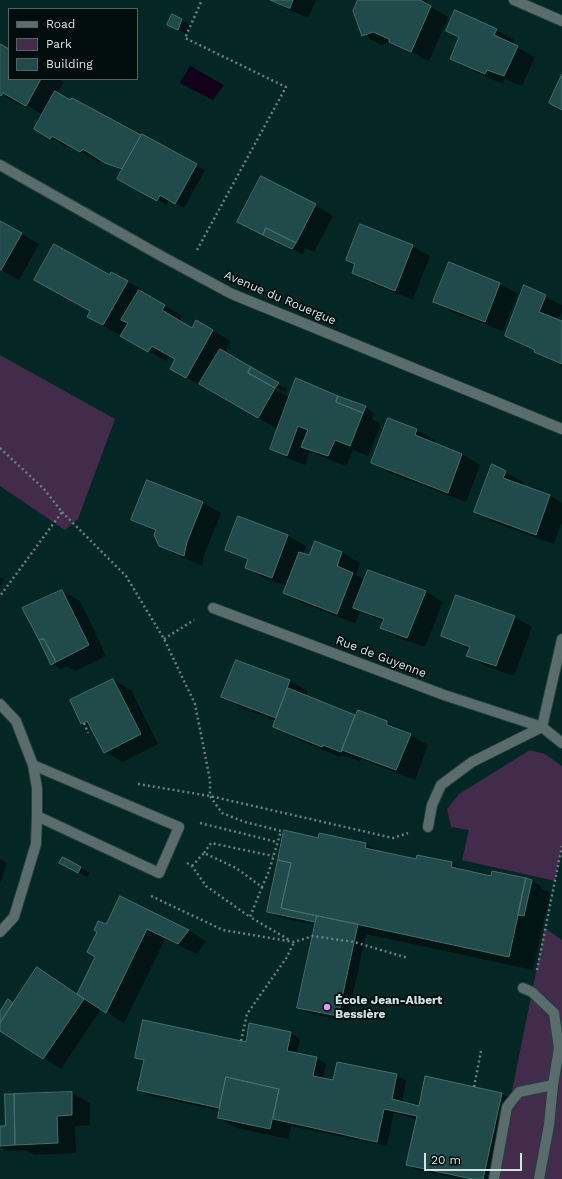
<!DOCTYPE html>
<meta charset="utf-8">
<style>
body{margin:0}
#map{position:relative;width:562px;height:1179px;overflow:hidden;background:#042625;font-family:"Work Sans",sans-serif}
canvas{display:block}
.legend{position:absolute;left:8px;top:8px;width:130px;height:72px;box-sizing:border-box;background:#000d0c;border:1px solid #536463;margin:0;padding:5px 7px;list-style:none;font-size:12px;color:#d0e6e5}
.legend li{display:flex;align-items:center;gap:8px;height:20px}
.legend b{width:20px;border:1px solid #536463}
.scale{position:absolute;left:424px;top:1153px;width:98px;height:18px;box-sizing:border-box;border:2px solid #d0e6e5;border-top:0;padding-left:5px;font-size:12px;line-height:14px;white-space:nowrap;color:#d0e6e5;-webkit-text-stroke:3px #000d0c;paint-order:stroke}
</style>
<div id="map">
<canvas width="562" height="1179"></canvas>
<ul class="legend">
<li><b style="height:5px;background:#5a6c6b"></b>Road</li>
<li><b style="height:11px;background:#432b4c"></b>Park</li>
<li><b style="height:11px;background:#204b4a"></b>Building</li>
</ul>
<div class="scale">20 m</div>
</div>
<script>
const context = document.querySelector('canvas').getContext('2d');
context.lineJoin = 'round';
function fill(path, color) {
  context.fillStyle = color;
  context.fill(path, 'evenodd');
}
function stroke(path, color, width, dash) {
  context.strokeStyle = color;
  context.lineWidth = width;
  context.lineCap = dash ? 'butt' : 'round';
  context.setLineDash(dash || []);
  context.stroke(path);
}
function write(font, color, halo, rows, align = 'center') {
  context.font = font + ' "Work Sans",sans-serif';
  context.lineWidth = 3.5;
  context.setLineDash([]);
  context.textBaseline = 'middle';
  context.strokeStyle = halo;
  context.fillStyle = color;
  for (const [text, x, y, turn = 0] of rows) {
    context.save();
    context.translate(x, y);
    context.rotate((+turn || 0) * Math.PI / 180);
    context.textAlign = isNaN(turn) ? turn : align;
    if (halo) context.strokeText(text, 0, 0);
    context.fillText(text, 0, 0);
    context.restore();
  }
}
const green = new Path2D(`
 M0 355 115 419 78 519 65 530 0 486Z
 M530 750 545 754 562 766V846L555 881 462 860 469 830 451 827 447 809 459 794Z
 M545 928 562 940V1179H494Z`);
const water = new Path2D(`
 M190 66 224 85 213 100 180 83Z`);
const shadow = new Path2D(`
 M267 0H316L308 18Z
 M360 0H426L429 6 448 17 429 61 391 42 381 45 363 35Z
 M172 16 191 25 187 34 178 30Z
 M447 30H496L514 40 512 45 535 57 522 86 505 79 503 84 469 69 451 59 460 38Z
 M0 45 9 50V79H59L64 82 57 93 71 101 72 99 143 135 205 170 184 208 169 200 166 205 118 178 122 171 101 159 98 162 70 145 69 148 35 128 43 115 22 102 20 105 0 94Z
 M315 205 333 216 314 252 305 248 302 254 239 222Z
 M0 222 39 244 19 280 0 269Z
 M412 246 430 256 413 300 371 283 353 273 356 265 347 260Z
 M450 264 500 284 518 294 503 331 452 312 434 302Z
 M112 273 146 292 145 294 182 316 180 321 193 329 197 322 231 341 224 353 287 389 285 392 271 385 270 386 290 398 365 407 374 413 372 419 381 424 368 456 353 450 346 466 320 456 310 451 305 465 289 459 271 449 281 422 276 428 171 369 177 359 170 355 166 361 88 317Z
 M525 287 562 305V311L558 320 562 322V366L506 335Z
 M388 419 417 430 435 440 434 444 462 454 480 465 466 502 390 473 372 463Z
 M505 472 523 482 522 486 550 496 562 503V522L554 544 493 522 475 511Z
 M203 503 221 513 205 553 202 565 178 556 160 545 156 532 132 520Z
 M288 536 306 546 303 554 310 557 342 552 360 563 356 575 365 580 426 592 443 602 425 647 399 638 382 628 384 622 360 611 355 623 302 603 284 593 287 586 264 578 246 568 249 561 227 549Z
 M0 577 4 579 0 586Z
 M62 591 80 601 106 656 75 671 66 666 61 669 52 664Z
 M514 617 532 627 514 676 486 666 468 656 470 650 442 635Z
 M236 661 290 681 308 691 306 696 355 716 358 711 387 722 428 745 415 780 361 759 360 761 341 755 340 757 292 737 274 727 276 721 240 707 222 697Z
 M113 680 131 690 158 744 123 762 105 752 93 729 82 723Z
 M319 839 366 844 380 852 417 860 451 863 466 871 492 877 531 881 541 886 540 888 550 893 533 970 366 934 347 1021 308 1013 298 1007 316 925 278 917 269 912Z
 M63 858 90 873 87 877 61 863Z
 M0 859 7 863 0 884Z
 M106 926 188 930 206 941 197 954 165 939 124 1023 101 1009 61 1069 0 1030V1013L8 1001 14 1004 38 969 78 994 97 957Z
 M291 1033 300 1039 297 1054 317 1058 326 1064 323 1079 334 1082 338 1063 397 1075 406 1081 402 1103 420 1107 426 1077 502 1094 511 1099 494 1179H460L416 1170 407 1164 417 1119 394 1113 387 1146 291 1126 288 1139 237 1128 219 1118 221 1111 148 1095 138 1089 144 1062 136 1057 246 1043Z
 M72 1093 90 1103V1125L75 1126 76 1153 34 1155 26 1150 8 1151 0 1147V1127H6Z`);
const building = new Path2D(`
 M270 0H293L290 8Z
 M358 0H420L431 6 411 52 389 42V39L373 32 362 36 353 11Z
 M455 10 497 29 494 35 518 46 504 76 487 70 485 74 450 59 459 37 446 31Z
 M172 14 182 19 178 30 167 25Z
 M0 44 9 49V79H41L26 106 3 93 1 96 0 95Z
 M562 74V110L549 103Z
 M55 91 70 100 72 98 141 135 122 169 105 163 83 149 80 152 52 136 50 139 34 129Z
 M142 134 197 164 175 204 160 195 157 201 117 179Z
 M261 176 316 204 296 243 266 228 263 235 237 222Z
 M0 221 22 233 1 270H0Z
 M360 224 413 245 395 291 352 273 355 264 346 260Z
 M266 228 296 243 292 249 263 235Z
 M54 244 110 275 111 272 128 281 103 325 87 317 90 311 34 280Z
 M449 262 500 283 485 322 433 302Z
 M524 285 546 295 539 312 562 321V364L534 352 535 350 505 336Z
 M139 290 165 305 162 310 192 328 196 320 213 330 186 378 170 369 175 359 152 346 148 352 120 336 128 323 121 320Z
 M220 349 251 367 248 373 275 388 258 418 199 384Z
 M251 367 279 383 275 388 248 373Z
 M296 378 338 396 336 402 363 413 350 446 335 440 328 456 301 447 308 430 298 426 287 456 270 449Z
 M338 396 366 406 363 413 336 402Z
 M388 418 417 429 415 435 462 454 448 493 371 463Z
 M492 464 506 471 503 478 550 495 536 535 474 512Z
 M147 480 203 502 187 542 184 556 159 546 154 535 156 530 131 520Z
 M238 516 288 535 272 578 245 568 248 559 225 550Z
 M315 541 342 552 337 566 353 573 337 614 283 593 299 552 309 555Z
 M368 570 426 591 407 638 380 628 384 619 353 608Z
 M62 590 89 645 56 662 44 639 39 640 22 608Z
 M456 595 515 616 496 666 466 656 470 647 441 636Z
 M44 639 56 662 51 665 39 640Z
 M236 660 290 680 276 718 221 697Z
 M113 679 141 734 104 753 87 721 81 724 70 700Z
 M288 688 355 715 341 752 323 745 322 747 273 727Z
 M358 710 387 721V725L411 734 396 770 342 750Z
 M284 830 318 838 319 833 366 843 365 848 416 859 417 855 452 862 451 867 491 876 492 871 526 878 509 957 281 908 291 863 278 860Z
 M63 857 81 867 78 873 59 863Z
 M278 860 291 863 281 908 317 916 315 922 267 912Z
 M526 878 532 880 524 916 518 915Z
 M120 896 189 930 178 944 147 929 106 1013 77 994 95 957 87 952 97 932 94 930 98 921 106 924Z
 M317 916 358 924 338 1016 297 1008Z
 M37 967 84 999 43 1059 0 1031V1023Z
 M8 999 13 1003 0 1023V1012Z
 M143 1020 246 1042 249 1023 291 1032 287 1051 317 1057 313 1076 333 1080 337 1062 397 1074 392 1099 419 1106 425 1076 502 1093 483 1179H472L406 1165 417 1116 384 1109 377 1142 273 1119 279 1089 226 1077 219 1108 137 1090 144 1060 135 1058Z
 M226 1077 279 1089 270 1129 218 1118Z
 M72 1092V1115L57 1116 58 1143 15 1145 14 1094Z
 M5 1094H14L15 1145 0 1146V1126H5Z`);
const path = new Path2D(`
 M197 250 286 87 185 38 202 0
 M0 448 44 489 62 512 0 596
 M62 512 126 576 164 639 195 704 210 780V796L222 813 245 822 281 831 269 871 262 887
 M164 639 194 620
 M84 723 88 733
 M138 784 210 796 393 838 408 833
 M200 823 277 842
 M204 853 211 843 273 856
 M187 863 192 866 206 886 250 917
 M192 866 204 853 236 868 262 887 250 917 291 941
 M151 896 223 930 294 942 313 936 354 942 408 958
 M537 970 562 846
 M241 1041 247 1014 287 957 294 942
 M474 1087 481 1051`);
const minor = new Path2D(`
 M514 0 562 21
 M0 165 163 257 232 294 562 429
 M213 608 444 695 542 727
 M562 639 542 727 562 743
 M0 704 16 721 33 765 37 788V816L36 844 14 917 0 932
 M33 765 179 827 159 873 37 816
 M428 827 432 805 441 785 472 762 542 727
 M494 1179 507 1107 519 1092 553 1085 559 1048 554 1013 532 992 523 988
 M539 1179 549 1125 553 1085`);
const markers = [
 [327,1007,4,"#dd99f4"]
];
const streetNames = [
 ["Avenue du Rouergue",280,298,23],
 ["Rue de Guyenne",381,657,21]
];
const poiNames = [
 ["École Jean-Albert",335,1000],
 ["Bessière",335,1014]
];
fill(green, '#432b4c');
fill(water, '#13001b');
fill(shadow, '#0007');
fill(building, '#204b4a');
stroke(building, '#446f6d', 1);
stroke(minor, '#214140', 12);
stroke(path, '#668281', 2.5, [2, 3]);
stroke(minor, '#5a6c6b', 10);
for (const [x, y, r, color] of markers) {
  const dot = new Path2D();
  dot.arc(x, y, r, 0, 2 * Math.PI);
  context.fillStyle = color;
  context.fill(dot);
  stroke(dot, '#000d0c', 1.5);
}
write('12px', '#d0e6e5', '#000d0c', streetNames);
write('bold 12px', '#d0e6e5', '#000d0c', poiNames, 'left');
</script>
